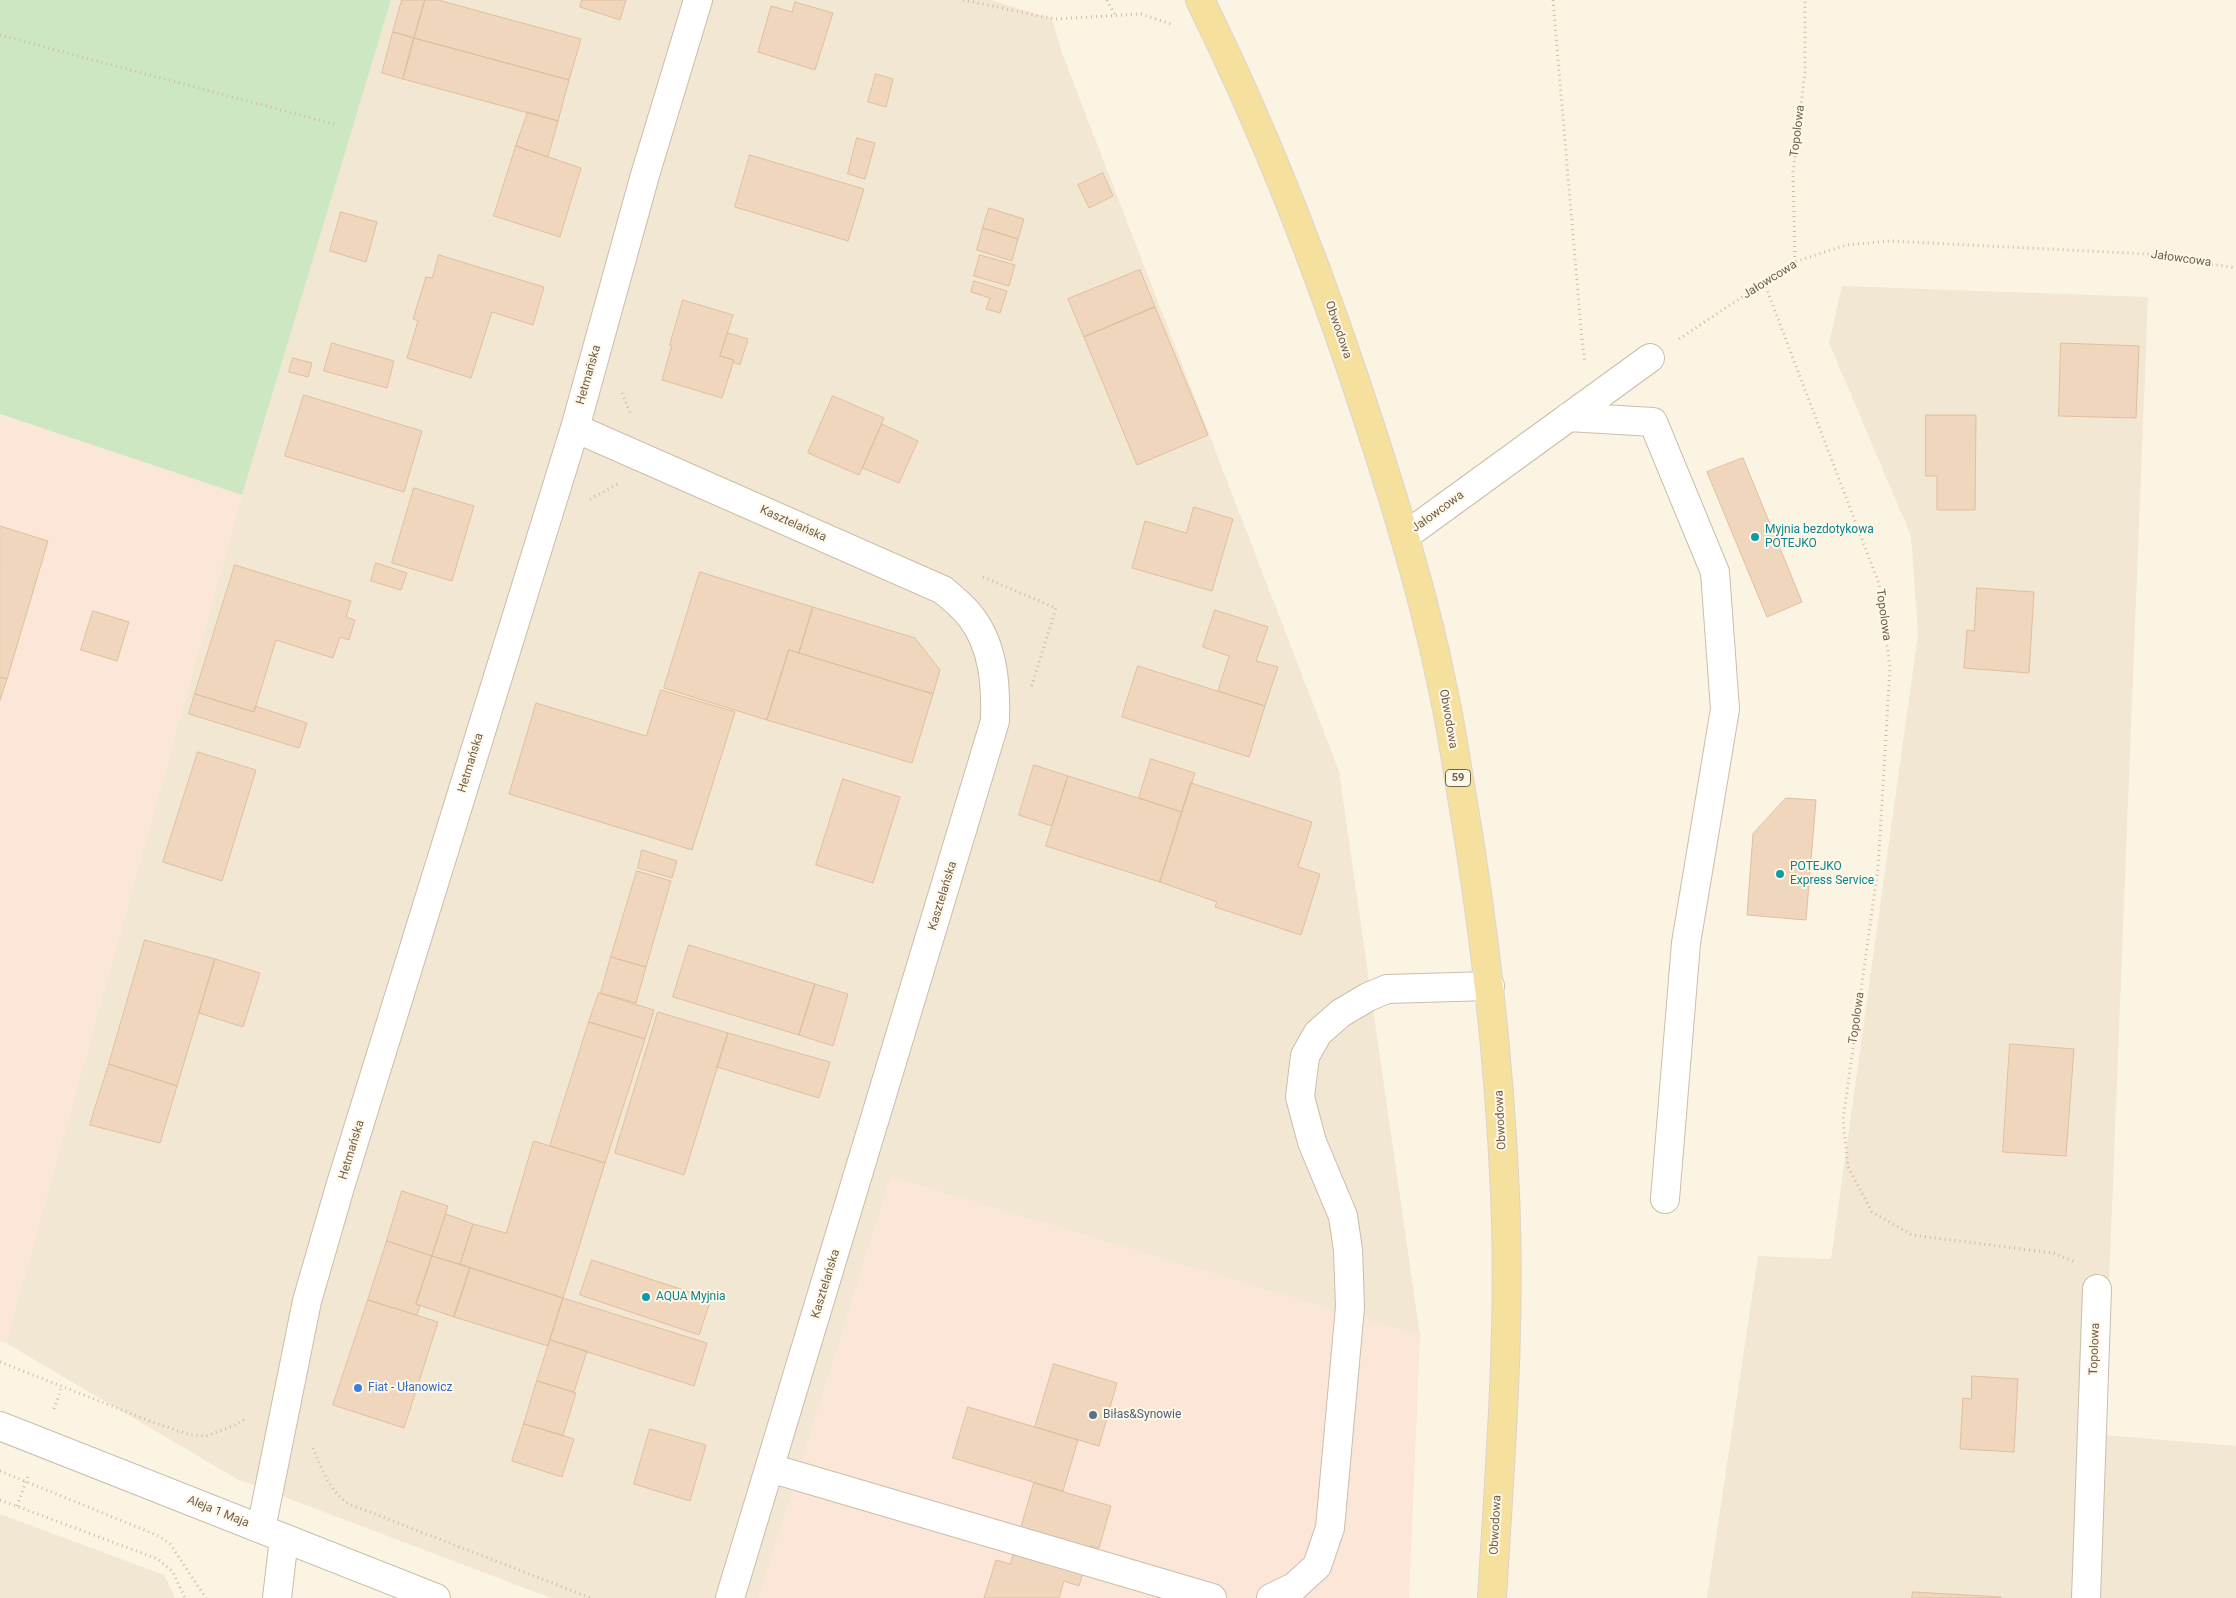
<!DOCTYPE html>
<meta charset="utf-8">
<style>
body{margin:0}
canvas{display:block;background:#fbf4e3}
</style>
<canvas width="2236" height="1598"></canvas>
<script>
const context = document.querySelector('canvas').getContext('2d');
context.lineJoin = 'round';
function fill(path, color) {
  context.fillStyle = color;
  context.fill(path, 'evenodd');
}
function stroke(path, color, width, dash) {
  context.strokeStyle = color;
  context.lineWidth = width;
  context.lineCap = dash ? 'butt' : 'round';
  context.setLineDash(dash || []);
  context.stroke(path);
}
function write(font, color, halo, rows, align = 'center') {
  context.font = font + ' Roboto,sans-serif';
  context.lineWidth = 4;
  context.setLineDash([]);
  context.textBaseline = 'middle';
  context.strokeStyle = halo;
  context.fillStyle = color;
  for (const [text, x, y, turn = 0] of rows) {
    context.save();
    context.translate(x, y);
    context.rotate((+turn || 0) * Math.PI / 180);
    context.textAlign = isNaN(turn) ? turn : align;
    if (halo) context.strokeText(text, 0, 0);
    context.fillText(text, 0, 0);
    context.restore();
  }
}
const residential = new Path2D(`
 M391 0H991L1052 19 1062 53 1339 771 1420 1336 891 1177 759 1598H551L237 1479 6 1343 242 495Z
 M1842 286 2148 297 2103 1435 2236 1446V1598H1707L1758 1256 1831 1259 1918 634 1911 536 1829 343Z
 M0 1514 164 1575 175 1598H0Z`);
const commercial = new Path2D(`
 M0 414 242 495 6 1343 0 1341Z
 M891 1177 1420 1336 1409 1598H759Z`);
const green = new Path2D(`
 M0 0H391L242 495 0 414Z`);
const building = new Path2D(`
 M402 0H425L414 38 393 32Z
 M425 0H438L581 39 569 80 414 38Z
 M582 0H626L620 20 580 7Z
 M795 2 833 13 815 70 758 52 771 6 792 12Z
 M393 32 414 38 403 79 382 73Z
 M414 38 569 80 558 121 403 79Z
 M876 74 893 79 886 107 868 102Z
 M528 112 558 121 548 157 516 146Z
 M857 138 875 143 865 179 848 174Z
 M516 146 581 168 560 237 494 216Z
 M750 155 864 189 848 241 735 207Z
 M1103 173 1113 196 1089 208 1078 185Z
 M989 208 1024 219 1018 239 983 228Z
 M341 212 377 222 366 262 330 251Z
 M983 228 1018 239 1012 261 977 250Z
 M439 255 544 287 533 325 492 312 471 378 407 358 418 321 413 319 426 277 432 278Z
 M980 255 1015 265 1009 286 974 276Z
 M1140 270 1155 307 1084 337 1068 299Z
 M974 281 1007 291 1000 313 986 309 990 298 971 292Z
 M683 300 733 315 720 356 734 360 722 398 662 380 672 345H670Z
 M1155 307 1208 435 1137 465 1084 337Z
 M728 333 748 339 740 365 733 362 734 360 720 356Z
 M332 343 394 361 387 388 324 371Z
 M2061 343 2139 346 2136 418 2059 416Z
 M293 358 312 363 308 377 289 372Z
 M304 395 422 431 404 492 285 456Z
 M833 396 884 418 859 475 808 453Z
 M1926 415H1976L1975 510H1937V476H1926Z
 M882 424 918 441 899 483 863 468Z
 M1743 458 1802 602 1767 617 1707 472Z
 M414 488 474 506 452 581 392 563Z
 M1194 507 1233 519 1212 591 1132 568 1145 521 1186 533Z
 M0 526 48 541 7 679 0 677Z
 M376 563 407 573 401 590 371 581Z
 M235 565 351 601 346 617 355 620 349 640 340 637 333 658 276 640 254 712 195 694Z
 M700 572 813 607 799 653 789 650 767 720 664 688Z
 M1977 588 2034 592 2029 673 1964 668 1967 630 1974 631Z
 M813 607 915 638 940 670 933 694 799 653Z
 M1215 610 1268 627 1256 661 1278 667 1265 706 1218 691 1229 656 1203 647Z
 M93 611 129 622 117 661 81 650Z
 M789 650 933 694 912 763 767 720Z
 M1138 666 1265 706 1249 757 1122 717Z
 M0 677 7 679 0 700Z
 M661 690 735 712 692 850 509 794 536 703 646 736Z
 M195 694 254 712 255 706 307 723 299 748 189 714Z
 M198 752 256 770 222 881 163 862Z
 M1151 759 1195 773 1182 812 1139 798Z
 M1034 765 1068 776 1052 826 1019 815Z
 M1068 776 1182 812 1160 882 1046 846Z
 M843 779 900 797 873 883 816 865Z
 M1191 783 1312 822 1298 867 1320 874 1301 935 1215 907 1217 902 1160 882Z
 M1786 798 1816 800 1806 920 1747 915 1753 834Z
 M642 850 677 861 672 878 638 868Z
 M637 871 671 881 646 967 611 957Z
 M145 940 215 959 177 1086 109 1064Z
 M689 945 815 984 799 1035 673 997Z
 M611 957 646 967 636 1003 601 993Z
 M215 959 260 973 243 1027 199 1013Z
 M815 984 848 994 833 1046 799 1035Z
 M599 993 654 1010 645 1039 589 1022Z
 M658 1012 728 1033 684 1175 615 1153Z
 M589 1022 645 1039 605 1163 550 1146Z
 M728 1033 830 1062 819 1098 717 1067Z
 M2010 1044 2074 1049 2066 1156 2003 1152Z
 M109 1064 177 1086 160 1143 90 1125Z
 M534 1141 605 1163 563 1298 460 1264 473 1224 506 1233Z
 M402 1191 448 1206 432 1256 387 1241Z
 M446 1214 473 1224 460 1264 432 1256Z
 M387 1241 432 1256 416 1304 420 1306 417 1315 368 1300Z
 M432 1256 470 1268 454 1317 416 1304Z
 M592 1260 711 1299 699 1335 580 1295Z
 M470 1268 563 1298 548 1346 454 1317Z
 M563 1298 707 1343 694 1386 550 1340Z
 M368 1300 438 1322 404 1428 333 1405Z
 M550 1340 587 1351 574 1392 537 1381Z
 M1054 1364 1117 1383 1099 1446 1035 1427Z
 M1972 1376 2018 1379 2014 1452 1960 1449 1963 1398 1971 1399Z
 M537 1381 576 1393 563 1435 524 1424Z
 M968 1407 1078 1440 1063 1491 953 1458Z
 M524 1424 574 1439 562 1477 512 1461Z
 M650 1429 706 1445 690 1501 634 1484Z
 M1034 1483 1111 1506 1099 1548 1091 1546 1079 1586 1064 1581 1059 1598H984L996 1560 1010 1564Z
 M1913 1592 2001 1597V1598H1912Z`);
const path = new Path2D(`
 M963 0 1055 19 1141 14 1171 24
 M1107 0 1115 15
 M1553 0 1582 340 1585 363
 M0 35 337 125
 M1795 262 1793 172 1805 72V0
 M1764 282 1879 584 1890 668 1878 868 1843 1120 1848 1167 1872 1212 1912 1235 2053 1253 2075 1262
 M1679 339 1795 262 1846 245 1890 241 2149 254 2236 268
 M622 393 631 415
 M590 499 618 484
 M983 577 1056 608 1031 688
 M0 1362 155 1423 191 1435 206 1436 235 1425 247 1418
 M54 1409 62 1386
 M313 1448C322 1469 329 1491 349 1504L591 1598
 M0 1471 159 1536 170 1544 206 1598
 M0 1500 158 1559 173 1572 185 1598
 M17 1506 29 1473`);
const minor = new Path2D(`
 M1568 417 1653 422 1715 572 1725 709 1686 943 1665 1199
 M575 428 943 590C952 598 964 607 971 617 994 647 996 685 995 721L730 1598
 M1405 536 1650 358
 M0 1426 436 1598
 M770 1468 1212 1598
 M261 1529 307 1301 340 1187 575 428 645 175 698 0
 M277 1598 284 1538
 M1271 1598 1294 1587 1317 1566 1330 1528 1350 1307 1348 1250 1343 1216 1312 1142 1300 1097 1305 1056 1318 1033 1341 1013 1368 997 1387 989 1490 986
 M2086 1598 2097 1289`);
const major = new Path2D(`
 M1200 0C1270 141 1326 288 1374 438 1400 519 1425 601 1442 685 1450 720 1455 755 1461 791 1484 924 1499 1058 1505 1193 1511 1328 1500 1463 1492 1598`);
const markers = [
 [1755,537,5,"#0f9aa8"],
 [1780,874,5,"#0f9aa8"],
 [646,1297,5,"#0f9aa8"],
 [358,1388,5,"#3f7fe0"],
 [1093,1415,5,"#5c6f8a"]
];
const shields = [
 [1458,778,25]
];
const shieldNames = [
 ["59",1458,778]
];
const streetNames = [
 ["Topolowa",1798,131,-83],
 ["Jałowcowa",2181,259,8],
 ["Jałowcowa",1770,280,-32],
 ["Obwodowa",1338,330,71],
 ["Hetmańska",589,375,-74],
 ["Jałowcowa",1438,512,-36],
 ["Kasztelańska",793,524,24],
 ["Topolowa",1883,615,82],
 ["Obwodowa",1448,719,80],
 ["Hetmańska",471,763,-73],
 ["Kasztelańska",943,896,-73],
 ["Topolowa",1857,1018,-82],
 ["Obwodowa",1501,1120,-93],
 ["Hetmańska",352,1150,-73],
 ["Kasztelańska",826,1284,-73],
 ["Topolowa",2095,1349,-88],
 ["Aleja 1 Maja",218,1512,22],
 ["Obwodowa",1496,1525,-87]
];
const cultureNames = [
 ["Myjnia bezdotykowa",1765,530],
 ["POTEJKO",1765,544],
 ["POTEJKO",1790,867],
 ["Express Service",1790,881],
 ["AQUA Myjnia",656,1297]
];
const shopNames = [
 ["Fiat - Ułanowicz",368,1388]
];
const serviceNames = [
 ["Biłas&Synowie",1103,1415]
];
fill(residential, '#f2e7d2');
fill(commercial, '#fbe6d7');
fill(green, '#cde7c2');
fill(building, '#efd6bc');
stroke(building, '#e0bf9d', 1);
stroke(minor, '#cbbdaa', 30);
stroke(major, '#dad5d0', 30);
stroke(path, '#d3ba9f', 3, [1, 4]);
stroke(minor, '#fff', 28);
stroke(major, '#f6e09e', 28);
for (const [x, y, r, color] of markers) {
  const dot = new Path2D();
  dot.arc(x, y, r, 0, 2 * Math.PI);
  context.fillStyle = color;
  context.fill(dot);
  stroke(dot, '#fef8e9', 2);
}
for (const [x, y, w] of shields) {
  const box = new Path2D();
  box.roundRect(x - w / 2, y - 8.5, w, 17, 4);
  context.fillStyle = '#fef8e9';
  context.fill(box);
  stroke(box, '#715d4a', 1);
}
write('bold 11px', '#715d4a', null, shieldNames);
write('12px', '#715d4a', '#fef8e9', streetNames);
write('12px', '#0d838f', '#fef8e9', cultureNames, 'left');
write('12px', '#366cbe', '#fef8e9', shopNames, 'left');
write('12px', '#4e5e75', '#fef8e9', serviceNames, 'left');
</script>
